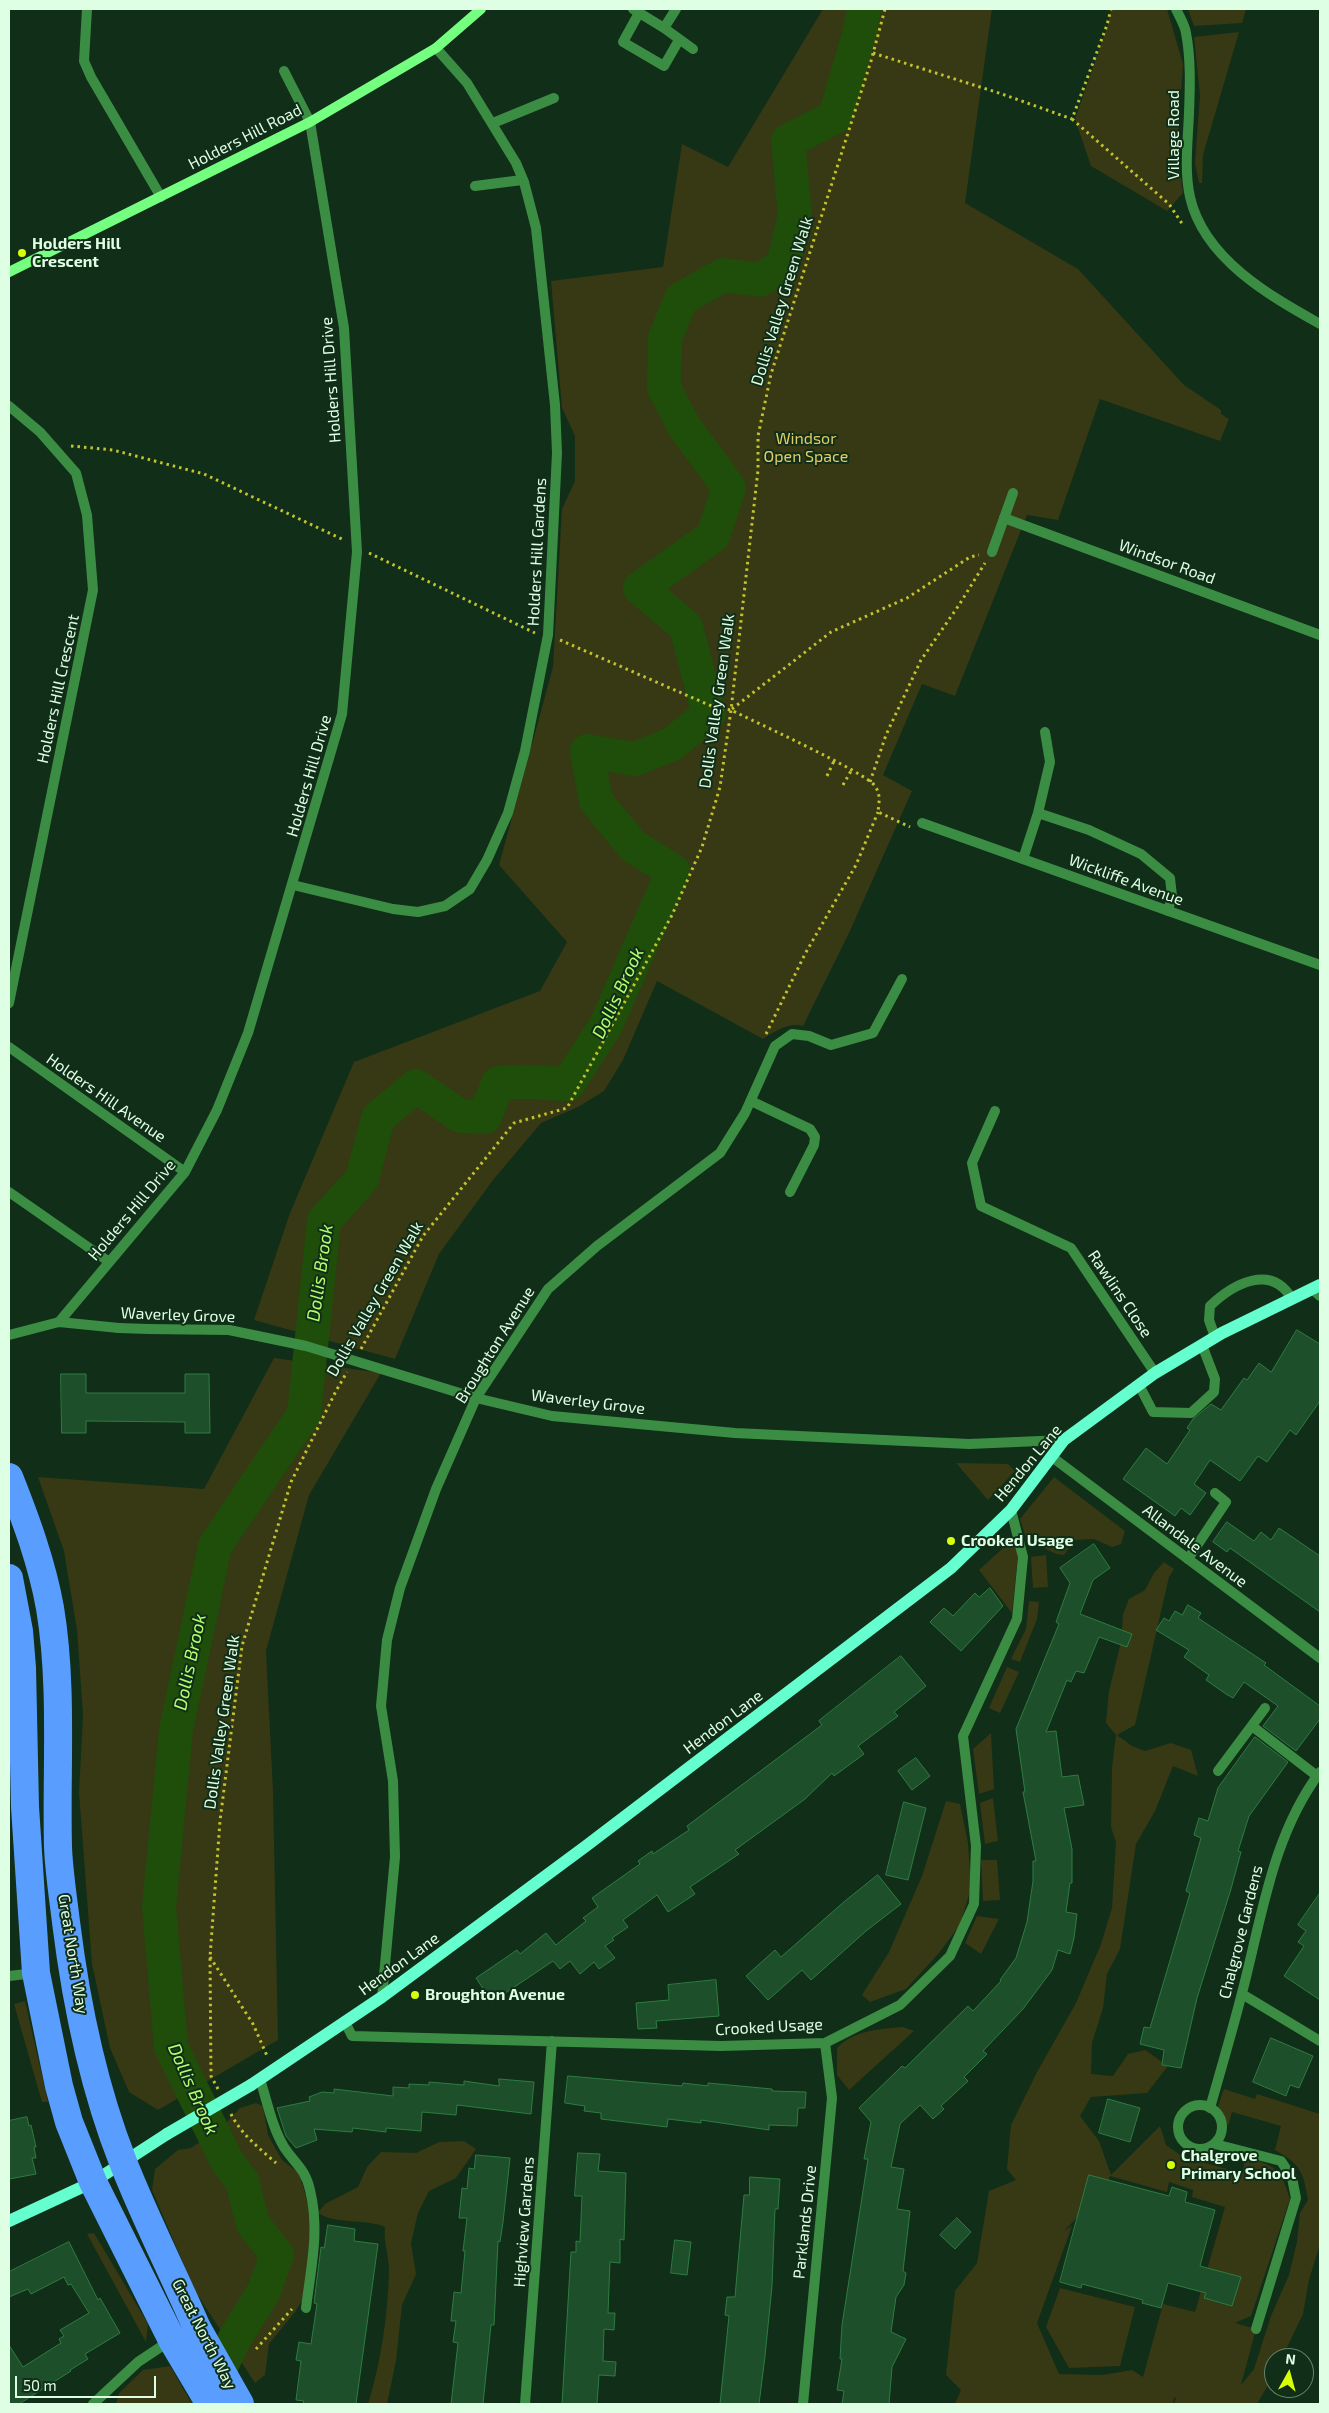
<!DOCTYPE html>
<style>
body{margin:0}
#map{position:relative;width:1329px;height:2413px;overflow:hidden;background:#112e18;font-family:"Exo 2",sans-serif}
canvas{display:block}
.frame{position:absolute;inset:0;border:10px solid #deffe4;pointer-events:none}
.north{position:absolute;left:1264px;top:2348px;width:50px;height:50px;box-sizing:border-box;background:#112e18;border:1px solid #63826a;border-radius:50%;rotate:7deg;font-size:14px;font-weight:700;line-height:20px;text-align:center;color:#deffe4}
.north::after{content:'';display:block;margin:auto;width:18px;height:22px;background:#d8ff0a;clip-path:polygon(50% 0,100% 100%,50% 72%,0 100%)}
.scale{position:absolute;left:15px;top:2376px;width:141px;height:22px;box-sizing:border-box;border:2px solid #deffe4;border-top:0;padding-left:6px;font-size:15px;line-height:18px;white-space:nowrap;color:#deffe4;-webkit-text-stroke:4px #112e18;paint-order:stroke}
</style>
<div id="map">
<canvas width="1329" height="2413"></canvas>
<div class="frame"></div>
<div class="north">N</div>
<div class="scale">50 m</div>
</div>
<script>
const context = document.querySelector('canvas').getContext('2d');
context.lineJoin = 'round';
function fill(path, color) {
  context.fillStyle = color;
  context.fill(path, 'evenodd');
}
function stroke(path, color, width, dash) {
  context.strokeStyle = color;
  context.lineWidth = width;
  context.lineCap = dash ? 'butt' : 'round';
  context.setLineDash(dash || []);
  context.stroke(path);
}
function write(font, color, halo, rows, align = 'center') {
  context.font = font + ' "Exo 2",sans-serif';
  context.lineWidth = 4;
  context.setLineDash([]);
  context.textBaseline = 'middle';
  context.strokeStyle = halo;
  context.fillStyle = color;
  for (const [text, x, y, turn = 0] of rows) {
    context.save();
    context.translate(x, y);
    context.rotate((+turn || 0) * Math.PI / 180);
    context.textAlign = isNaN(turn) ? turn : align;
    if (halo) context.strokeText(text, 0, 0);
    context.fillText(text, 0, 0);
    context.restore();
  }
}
const green = new Path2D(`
 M823 9H992L965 203 1078 269 1184 385 1221 410V414L1229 419 1220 441 1100 399 1058 520 1027 515 955 696 922 684 883 775 912 791 849 933 803 1026C789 1022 775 1031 763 1039L657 981 623 1060 604 1091 578 1107 541 1123 493 1180 439 1254 395 1359 254 1320 290 1213 354 1062 540 991 567 942 499 865 553 667 562 509 575 481V436L562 408 551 281 663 267 682 144 728 167Z
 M1111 9H1167L1183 64 1177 150 1183 193 1167 211 1091 166 1075 119 1108 25Z
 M1188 9H1246L1242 23 1194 26Z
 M1239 32 1203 155 1202 183H1199L1195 163 1200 95 1194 37Z
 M274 1358 381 1373 309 1495 266 1651 273 1791 278 2040 158 2110 129 2092 110 2048 92 1964 79 1792 83 1715 77 1630 64 1551 38 1477 204 1489Z
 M956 1463 1008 1464 1015 1471 988 1500Z
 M1054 1477 1125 1531 1121 1544 1112 1547 1094 1539 1075 1540 1064 1555C1050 1555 1042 1543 1027 1541L1020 1519Z
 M1013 1539 1018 1555 1012 1613 979 1570Z
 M1046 1555 1048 1587 1033 1588 1031 1557Z
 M1164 1562 1174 1569 1169 1577 1135 1725 1117 1735 1132 1746 1145 1751 1171 1743 1191 1750 1198 1776 1173 1766 1155 1811 1136 1844 1120 1949 1107 1974 1103 2008 1092 2043 1091 2074 1113 2076 1128 2054 1145 2050 1168 2066 1147 2093 1091 2097 1080 2116 1099 2141 1111 2175 1160 2126 1166 2145 1183 2157 1242 2173 1246 2157C1277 2167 1280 2167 1290 2199L1251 2316 1235 2323 1256 2329 1241 2385 1254 2369 1271 2316 1289 2275 1297 2242 1300 2213 1308 2200C1303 2171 1301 2165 1275 2150L1281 2126 1232 2112 1228 2126 1218 2106 1224 2089 1255 2099 1257 2094 1320 2114V2244L1309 2280 1303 2314 1282 2358H1274V2375L1257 2404H1174L1176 2398 1174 2397 1173 2404H955L961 2390 946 2375 955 2291 977 2263 989 2191 1016 2180 1007 2169 1011 2125 1037 2072 1076 2003 1101 1944 1112 1908 1116 1842 1111 1827 1112 1768 1116 1735 1106 1723 1109 1691 1121 1642 1123 1614 1129 1599 1145 1590 1154 1573ZM1110 2176 1167 2192 1169 2182 1193 2190 1192 2197 1225 2207 1195 2312 1163 2304 1143 2377 1132 2370 1102 2375 1059 2374 1037 2323 1072 2226 1064 2231 1106 2187Z
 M1029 1601 1039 1602 1037 1619 1020 1662 1011 1659 1026 1629Z
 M1007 1667 1019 1672 1000 1713 989 1708Z
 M991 1733 994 1789 979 1794 973 1749Z
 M993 1798 998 1841 985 1844 980 1803Z
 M946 1801 960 1804 968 1843 971 1888 960 1925 939 1953 906 1989 870 2002 862 1995 889 1952 922 1876Z
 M981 1860H997L1000 1900 983 1901Z
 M977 1916 999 1919 981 1954 965 1943Z
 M25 2001 48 2102H42L14 2004Z
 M903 2027 914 2031 849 2090 837 2075V2048C854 2030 880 2029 903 2027Z
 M256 2103 263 2106 268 2135 282 2160 299 2173 309 2207 313 2253 308 2291 295 2312 269 2344 265 2375 255 2383 195 2291 152 2190 155 2169 178 2150 191 2148 222 2127 240 2108Z
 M464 2141 476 2149 456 2178 429 2191 418 2213 411 2243 416 2274 402 2305 396 2361 387 2404H368C381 2362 388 2314 389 2270 389 2255 383 2242 385 2227 364 2218 337 2225 318 2213L325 2204 358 2187 367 2167 381 2152 416 2153 439 2142Z
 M94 2233 148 2324 146 2342 87 2234Z
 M1060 2288 1135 2307 1120 2366 1069 2368 1046 2327Z
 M170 2366 192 2404H116L119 2393 143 2370Z`);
const river = new Path2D(`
 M207 2395 235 2338 264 2291 277 2255 253 2224 242 2181 227 2161 171 2047 159 1907 176 1730 215 1546 304 1414 324 1221 362 1179 378 1118 416 1086 460 1116 485 1117 498 1083 526 1082 568 1084 606 1025 673 871 633 846 596 801 587 751 635 759 672 744 709 714 686 627 640 588 713 536 729 488 684 426 664 388 665 338 681 299 723 275 760 280 783 265 795 215 788 141 835 117 860 31 864 9`);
const building = new Path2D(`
 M1297 1330 1320 1344V1401L1296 1435 1290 1430 1267 1462 1258 1456 1240 1481 1210 1460 1194 1484 1206 1493 1190 1515 1181 1508 1175 1516 1123 1479 1146 1448 1167 1464 1190 1430 1187 1428 1193 1419 1211 1404 1221 1410 1244 1378 1247 1380 1259 1363 1271 1372Z
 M61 1374H86V1393H185V1374H209L210 1433H185V1422L86 1421V1433H62Z
 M1227 1522 1254 1541 1261 1532 1271 1540 1279 1528 1320 1556V1612L1230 1548 1227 1552 1213 1542Z
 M1094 1544 1110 1568 1093 1580 1080 1614 1132 1634 1127 1647 1099 1637 1084 1673 1076 1671 1071 1682 1067 1680 1046 1732 1056 1731 1062 1777 1078 1775 1084 1805 1064 1808 1072 1849V1883H1070L1066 1912 1077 1914 1074 1938 1070 1954 1058 1950 1052 1970 1023 2009 983 2051 987 2054 964 2077 968 2081 941 2106 944 2109 933 2119 920 2105 900 2124 891 2167 904 2169 897 2209 910 2211 903 2271 906 2273 904 2285 896 2297 891 2332 906 2339 892 2367 889 2404H842L844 2391 837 2390 842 2359H840L842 2325 868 2159H864L871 2122 859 2108 902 2066 905 2068 968 2006 973 2011 1001 1981 1000 1980 1016 1958 1027 1922 1033 1881V1861H1036L1023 1792H1025L1016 1729 1059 1624 1056 1622 1070 1583 1060 1568Z
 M990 1588 1003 1606 961 1651 930 1622 944 1608 953 1616 975 1593 979 1597Z
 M1188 1605 1201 1613 1198 1618 1266 1663 1264 1665 1320 1706V1719L1296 1751 1263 1726 1278 1706 1244 1682 1233 1698 1226 1694 1206 1680 1209 1675 1184 1657 1189 1650 1156 1630 1164 1618 1169 1621 1175 1611 1182 1615Z
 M901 1656 926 1686 894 1712 898 1716 858 1746 864 1754 834 1776 832 1773 805 1799 735 1850 739 1854 690 1887 695 1894 668 1912 657 1895 623 1920 628 1927 612 1938 614 1940 605 1946 615 1958 599 1969 594 1962 580 1974 570 1961 560 1969 553 1961 492 2002 476 1978 517 1950 520 1954 546 1933 556 1945 586 1921 583 1918 598 1907 592 1898 640 1864 638 1861 652 1851 653 1854 689 1830 687 1826 822 1725 819 1721Z
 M1255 1737 1288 1762 1249 1816 1238 1851 1241 1852 1231 1889 1197 1998 1181 2068 1162 2065 1164 2050 1140 2044 1144 2027 1150 2028 1190 1893 1186 1891 1201 1838 1194 1835 1199 1818 1208 1821 1218 1788Z
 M916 1758 930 1776 912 1790 898 1771Z
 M904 1802 926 1808 908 1880 886 1875Z
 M878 1875 901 1904 866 1931 811 1980 802 1970 768 2000 746 1976 775 1950 781 1957 845 1901Z
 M1320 1893V2000L1284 1976 1304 1946 1298 1942 1306 1931 1298 1925Z
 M716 1980 719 2016 656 2021 657 2028 638 2029 636 2003 669 2000 668 1985Z
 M1271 2038 1313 2056 1299 2088 1290 2085 1286 2096 1253 2082Z
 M568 2076 682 2086 683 2083 708 2086V2083L772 2089V2091L806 2092 805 2108H798L797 2126 769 2125V2130L701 2120V2123L668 2119 667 2127 601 2119V2113L584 2111 585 2106 565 2103Z
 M499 2079 534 2082 531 2114 457 2105 456 2115 422 2112 421 2131 386 2128V2132L353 2128 352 2132 314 2129 317 2140 296 2148 286 2136 277 2108 310 2101 309 2097 322 2092 334 2093V2089L393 2096V2087L409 2088V2084L429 2085V2082L464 2085V2081L499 2086Z
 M1108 2099 1140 2108 1130 2142 1099 2133Z
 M27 2117 29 2126 31 2125 36 2147H34L36 2158H32L36 2174 9 2179V2121Z
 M578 2153 600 2154 598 2171 626 2173 624 2240 620 2239V2263L610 2262 608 2313H615L614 2330 604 2329 603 2361 616 2362 615 2376 599 2375 597 2404H562L571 2252H576V2241L580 2242 582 2196H575Z
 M476 2155 510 2158 503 2222 500 2242 498 2241 494 2325H491L483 2404H451L458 2343 453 2342 456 2321H451L454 2292 461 2293 465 2251H463L467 2218H459L462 2188 467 2189 469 2168 474 2169Z
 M1089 2175 1169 2196 1172 2187 1187 2192 1185 2202 1215 2210 1200 2266 1241 2277 1232 2306 1204 2298 1206 2293 1168 2283 1161 2308 1142 2303 1143 2300 1082 2284 1081 2288 1060 2282Z
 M750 2177 780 2179 778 2209H775L772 2286 765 2356 759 2404H720L729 2316 725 2315 727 2297H735L744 2195H749Z
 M957 2218 971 2232 955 2249 940 2235Z
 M328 2225 355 2229 354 2241 378 2244 356 2404H303L304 2401 296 2400 301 2361 296 2360 299 2342 311 2344 317 2304 314 2303 321 2247 324 2248Z
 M675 2240 691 2242 687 2275 671 2273Z
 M69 2242 98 2300 100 2298 120 2333 85 2354 88 2359 70 2370 71 2371 19 2404H9V2345L23 2367 61 2343 59 2339 64 2336 60 2330 89 2313 71 2284 68 2285 64 2277 31 2294 28 2289 9 2297V2272Z`);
const path = new Path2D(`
 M873 53 1002 94 1072 119 1107 25 1111 9
 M1072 119 1169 204 1183 225
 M71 446 113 450 204 474 344 540
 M369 553 535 633
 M560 640 716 708 731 710C753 721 867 773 875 786 881 795 879 802 878 812L910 827
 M732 709 831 632 907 598 970 557 979 555
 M827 776 834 761
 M870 782 886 735 921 660 959 605 985 563
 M843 785 851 771
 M766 1034 805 954 856 865 878 812
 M361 1349 423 1236 514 1123 567 1108 672 915 702 847 720 787 731 710 758 470V436L771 374 871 61 885 9
 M210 1957 253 2024 268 2058
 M218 2089 211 2076 210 1957 220 1821 242 1646 291 1482 336 1391 347 1372
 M231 2114C241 2134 259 2148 276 2163
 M256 2349 292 2309`);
const lane = new Path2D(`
 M87 9 84 61 91 77 161 197
 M639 13 623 42 664 66 679 40
 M493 123 554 98
 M475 186 522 180
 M992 552 1013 493
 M1038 813 1089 830 1141 854 1170 878 1172 896 1168 911
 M1023 859 1038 813 1050 762 1045 732
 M119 1328 148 1329
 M1215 1337 1209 1320 1210 1306C1233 1284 1271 1263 1292 1299
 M1139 1385 1153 1412 1191 1413 1214 1392 1215 1379 1202 1345
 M1188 1559 1226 1502 1215 1493
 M1252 1726 1317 1776
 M1218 1771 1265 1708
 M260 2079C267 2101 272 2127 284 2147 295 2164 305 2168 310 2190 320 2230 311 2267 306 2308
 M1178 2127a22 22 0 1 1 44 0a22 22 0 1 1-44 0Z
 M1215 2144 1281 2161 1292 2178 1296 2198 1256 2329`);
const street = new Path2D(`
 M633 9 664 28 676 9
 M1176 9C1179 16 1185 25 1186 33 1191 59 1190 87 1189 113 1188 140 1184 170 1190 197 1204 259 1270 296 1320 324
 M664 28 693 49
 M9 406 40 432 76 473 87 515 93 590 9 1003
 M1004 518 1320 635
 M922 823 1320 965
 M293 885 393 909 418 912 445 906 470 889 487 860 508 813 525 751 548 635 557 453 555 405 536 228 524 182 516 163 467 83 436 48
 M9 1047 185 1172
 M751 1101 810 1129 815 1137 814 1145 790 1192
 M995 1111 972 1163 981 1206 1071 1248 1155 1373
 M9 1192 108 1261
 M1312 1289 1320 1296
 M59 1322 119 1328
 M148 1329 229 1330 306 1346 476 1398 552 1416 735 1433 969 1444 1064 1440
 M9 1335 59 1322 185 1172 217 1110 248 1033 342 714 357 552 344 328 310 122 284 71
 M1052 1457 1320 1658
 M9 1976 35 1973
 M1242 1994 1320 2041
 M382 1997 395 1857 393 1781 381 1706 387 1640 400 1588 436 1489 476 1398 548 1289 597 1246 720 1153 745 1113 775 1046 792 1034 809 1036 831 1045 873 1033 902 979
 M345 2022 352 2036 721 2046 825 2043 900 2005 950 1956 974 1904 976 1846 963 1736 1017 1619 1023 1557 1011 1510
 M1210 2108C1221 2069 1232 2032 1242 1993 1262 1917 1272 1836 1320 1772
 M93 2404 138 2362 171 2340
 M525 2404 552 2041
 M803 2404 832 2098 825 2043`);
const secondary = new Path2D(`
 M9 272 310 122 436 48 481 9`);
const primary = new Path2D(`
 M251 2085 382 1997 586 1846 951 1568 1011 1510 1064 1440 1155 1373 1202 1345 1222 1333 1320 1285
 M9 2221 93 2182 167 2134`);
const highway = new Path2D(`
 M9 1477C26 1520 42 1563 50 1608 63 1686 56 1768 58 1847 59 1872 63 1897 66 1922 76 2003 93 2086 123 2162 145 2218 173 2273 197 2328
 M9 1578 19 1631 22 1668 25 1807 36 1973 59 2086 69 2122 93 2182 172 2340 210 2404`);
const primaryBridge = new Path2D(`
 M167 2134 251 2085`);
const highwayBridge = new Path2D(`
 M197 2328 240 2404`);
const markers = [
 [22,253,5,"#d8ff0a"],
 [951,1541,5,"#d8ff0a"],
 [415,1995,5,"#d8ff0a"],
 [1171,2165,5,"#d8ff0a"]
];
const streetNames = [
 ["Village Road",1174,135,-90],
 ["Holders Hill Road",245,137,-27],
 ["Dollis Valley Green Walk",782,301,-73],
 ["Holders Hill Drive",331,380,-94],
 ["Holders Hill Gardens",537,552,-87],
 ["Windsor Road",1167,562,20],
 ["Holders Hill Crescent",58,689,-78],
 ["Dollis Valley Green Walk",717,701,-82],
 ["Holders Hill Drive",309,776,-74],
 ["Wickliffe Avenue",1126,880,20],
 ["Holders Hill Avenue",106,1098,35],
 ["Holders Hill Drive",132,1210,-50],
 ["Rawlins Close",1120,1294,56],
 ["Dollis Valley Green Walk",375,1299,-60],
 ["Waverley Grove",178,1315,2],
 ["Broughton Avenue",495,1345,-58],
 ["Waverley Grove",588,1402,7],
 ["Hendon Lane",1028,1463,-50],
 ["Allandale Avenue",1195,1546,37],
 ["Dollis Valley Green Walk",222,1722,-82],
 ["Hendon Lane",723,1722,-37],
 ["Chalgrove Gardens",1241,1932,-76],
 ["Great North Way",73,1954,81],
 ["Hendon Lane",399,1964,-36],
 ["Crooked Usage",769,2027,-3],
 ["Highview Gardens",524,2222,-86],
 ["Parklands Drive",805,2222,-84],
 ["Great North Way",204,2334,63]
];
const poiNames = [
 ["Holders Hill",32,244],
 ["Crescent",32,262],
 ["Crooked Usage",961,1541],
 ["Broughton Avenue",425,1995],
 ["Chalgrove",1181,2156],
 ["Primary School",1181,2174]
];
const parkNames = [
 ["Windsor",806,439],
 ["Open Space",806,457]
];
const waterNames = [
 ["Dollis Brook",618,993,-65],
 ["Dollis Brook",320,1273,-82],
 ["Dollis Brook",190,1662,-78],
 ["Dollis Brook",193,2089,66]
];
fill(green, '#373814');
stroke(river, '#1f4e0a', 34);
fill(building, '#1d4f2a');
stroke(building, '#2e7c42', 1);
stroke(path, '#c3c32e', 3, [2.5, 4]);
stroke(lane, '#3b8d44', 10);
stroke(street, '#3b8d44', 10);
stroke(secondary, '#75ff81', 10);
stroke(primary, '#65ffcf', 12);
stroke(highway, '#599eff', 28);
stroke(primaryBridge, '#65ffcf', 12);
stroke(highwayBridge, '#599eff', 28);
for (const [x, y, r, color] of markers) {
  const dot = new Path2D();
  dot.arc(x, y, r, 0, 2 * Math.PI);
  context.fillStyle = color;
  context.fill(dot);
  stroke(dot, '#112e18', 2);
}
write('16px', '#deffe4', '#112e18', streetNames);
write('bold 16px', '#deffe4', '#112e18', poiNames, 'left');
write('16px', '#e4cc65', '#112e18', parkNames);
write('italic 18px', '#b2ff6c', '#112e18', waterNames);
</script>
